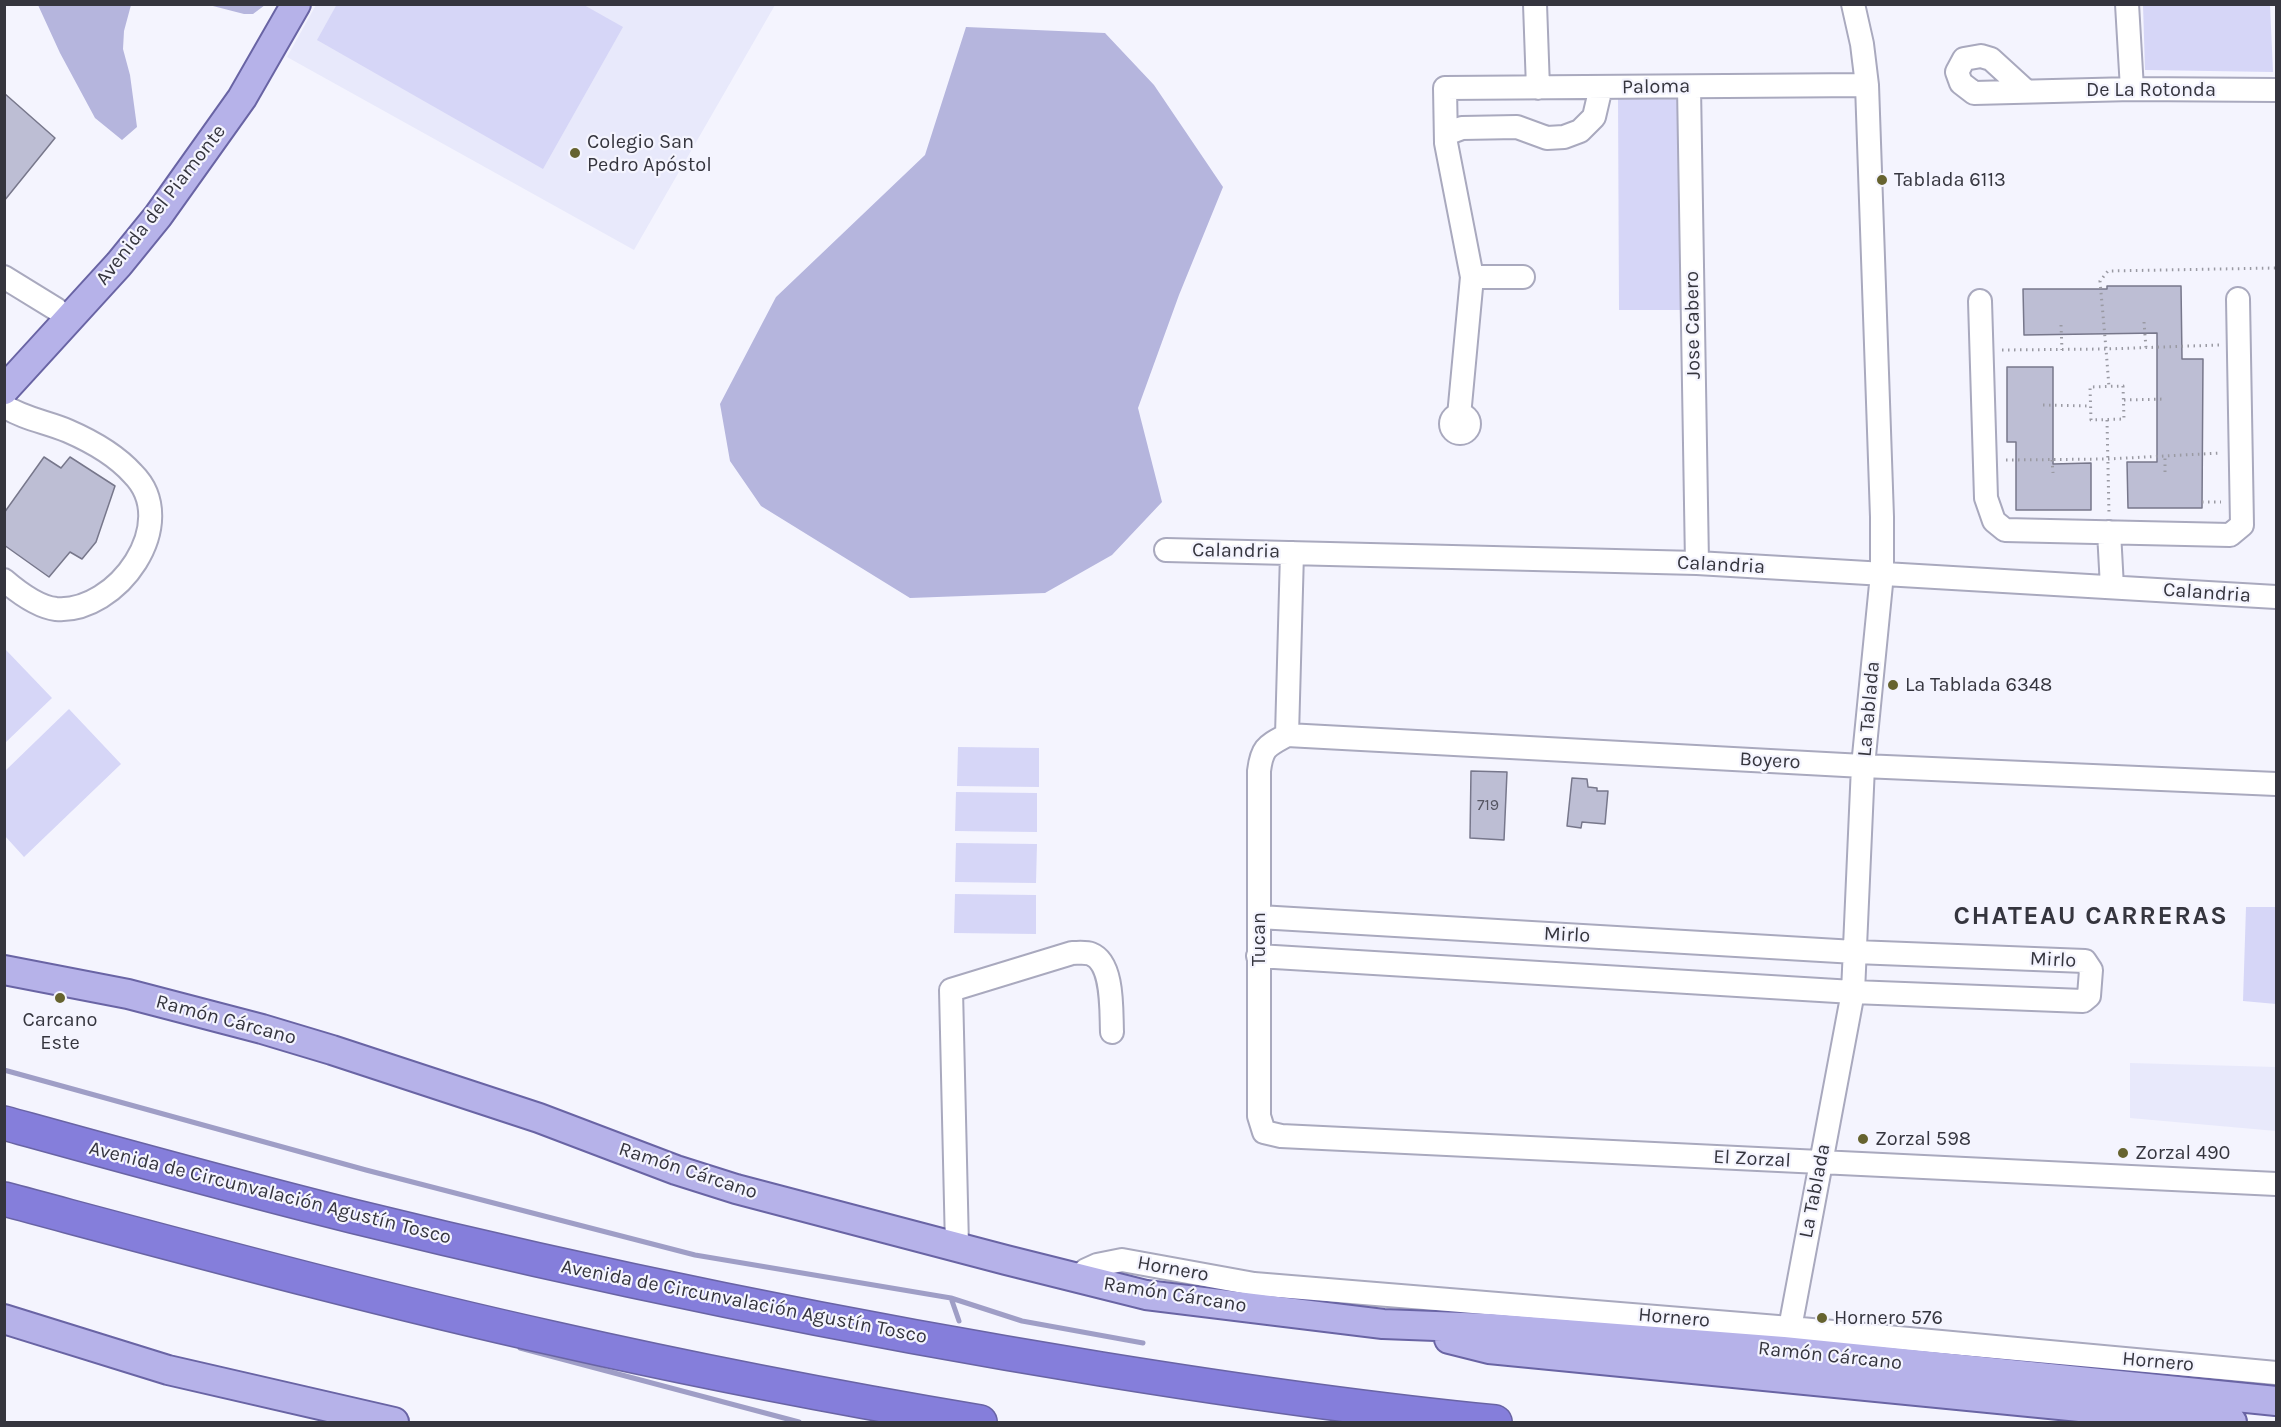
<!DOCTYPE html>
<meta charset="utf-8">
<style>
body{margin:0}
#map{position:relative;width:2281px;height:1427px;overflow:hidden;background:#f4f4fe;font-family:Karla,sans-serif}
canvas{display:block}
.frame{position:absolute;inset:0;border:6px solid #35353e;pointer-events:none}
</style>
<div id="map">
<canvas width="2281" height="1427"></canvas>
<div class="frame"></div>
</div>
<script>
const context = document.querySelector('canvas').getContext('2d');
context.lineJoin = 'round';
function fill(path, color) {
  context.fillStyle = color;
  context.fill(path, 'evenodd');
}
function stroke(path, color, width, dash) {
  context.strokeStyle = color;
  context.lineWidth = width;
  context.lineCap = dash ? 'butt' : 'round';
  context.setLineDash(dash || []);
  context.stroke(path);
}
function write(font, color, halo, rows, align = 'center') {
  context.font = font + ' Karla,sans-serif';
  context.lineWidth = 4.5;
  context.setLineDash([]);
  context.textBaseline = 'middle';
  context.strokeStyle = halo;
  context.fillStyle = color;
  for (const [text, x, y, turn = 0] of rows) {
    context.save();
    context.translate(x, y);
    context.rotate((+turn || 0) * Math.PI / 180);
    context.textAlign = isNaN(turn) ? turn : align;
    if (halo) context.strokeText(text, 0, 0);
    context.fillText(text, 0, 0);
    context.restore();
  }
}
const built = new Path2D(`
 M316 5H775L634 250 287 57Z
 M2130 1063 2276 1067V1131L2130 1118Z`);
const green = new Path2D(`
 M337 4 584 5 623 27 543 169 317 40Z
 M2143 5H2270L2273 72 2145 70Z
 M1618 97H1684L1685 310H1619Z
 M6 650 52 698 5 743 4 651Z
 M69 709 121 764 24 857 5 836V771Z
 M958 747 1039 748V787L957 786Z
 M956 792 1037 793V832L955 831Z
 M956 843 1037 844 1036 883 955 882Z
 M955 894 1036 895V934L954 933Z
 M2246 907H2276V1004L2243 1001Z`);
const forest = new Path2D(`
 M38 5H131L124 31 123 49 130 75 137 127 122 140 95 118 60 53Z
 M209 5H265L253 14H244Z
 M966 27 1105 33 1154 85 1223 187 1179 295 1138 408 1162 502 1112 555 1045 593 910 598 761 506 730 461 720 404 776 297 925 155Z`);
const stream = new Path2D(`
 M4 1070 366 1170 695 1255 951 1298 1022 1321 1143 1343
 M951 1298 959 1321
 M520 1348 799 1422`);
const building = new Path2D(`
 M4 93 55 138 4 201Z
 M2107 286H2181L2182 359H2203L2202 508H2128L2127 462H2157V333L2024 335 2023 289H2107Z
 M2007 367H2053V464L2091 463V510H2016V442H2007Z
 M44 457 61 468 70 457 115 486 96 542 82 559 70 552 49 577 4 545V513Z
 M1471 771 1507 772 1504 840 1470 838Z
 M1572 778 1587 779 1588 787 1597 788V791H1608L1605 824 1582 822 1581 828 1567 826Z`);
const path = new Path2D(`
 M2144 322 2146 348
 M2061 325 2062 350
 M2219 345 2106 349 2100 281 2108 271 2276 268
 M2002 350 2106 349 2109 387
 M2123 386 2124 419 2091 420 2090 387Z
 M2124 400 2166 399
 M2043 405 2091 406
 M2107 420 2109 514
 M2006 460 2108 459 2221 453
 M2052 460 2053 473
 M2165 472V456
 M2202 502H2221`);
const minor = new Path2D(`
 M1535 4 1538 88
 M2127 4 2132 89
 M1689 87 1697 563
 M2026 91 1991 59 1981 56 1964 59 1957 72 1961 83 1974 93 2132 89 2276 90
 M1446 134 1462 128 1517 127 1547 138 1564 137 1580 131 1594 117 1601 87
 M4 277 56 309
 M1472 277H1523
 M1980 301 1986 498 1994 521 2005 530 2230 535 2242 525 2238 299
 M4 406C24 419 47 422 68 431 91 441 116 455 133 474 182 523 117 614 56 609 38 607 18 592 4 580
 M1451 424a9 9 0 1 1 18 0a9 9 0 1 1-18 0Z
 M1459 416 1472 277 1446 143 1445 88 1867 85
 M2109 532 2112 587
 M1166 550 1697 563 2276 597
 M1287 735 1292 553
 M2276 784 1863 766 1287 735C1267 746 1262 747 1259 771V1116L1264 1132 1281 1136 2276 1184
 M1258 956 1853 992 2083 1001 2089 996 2091 970 2085 961 1855 952 1259 917
 M957 1246 951 990 1072 953C1078 953 1086 952 1091 954 1114 963 1111 1011 1112 1032
 M1077 1278 1086 1270 1097 1265 1122 1260 1254 1284 1790 1328 2276 1373
 M1790 1328 1853 992 1863 766 1882 574V517L1867 85 1862 44 1853 4`);
const major = new Path2D(`
 M4 390 119 264 158 216 242 98 296 4
 M4 970 128 994 262 1029 332 1050 539 1118 676 1170 736 1189 1006 1260 1146 1295 1383 1324 1488 1328 1783 1351 2276 1401
 M4 1319 168 1370 394 1422
 M1449 1339 1489 1349 2232 1422`);
const highway = new Path2D(`
 M4 1123C120 1155 235 1187 352 1216 599 1277 849 1328 1101 1369 1231 1390 1363 1409 1495 1422
 M4 1199C188 1248 371 1298 556 1339 697 1371 838 1398 980 1422`);
const markers = [
 [575,153,6,"#66632f"],
 [1882,180,6,"#66632f"],
 [1893,685,6,"#66632f"],
 [60,998,6,"#66632f"],
 [1863,1139,6,"#66632f"],
 [2123,1153,6,"#66632f"],
 [1822,1318,6,"#66632f"]
];
const numberNames = [
 ["719",1488,805]
];
const streetNames = [
 ["Paloma",1656,87,-1],
 ["De La Rotonda",2151,90],
 ["Avenida del Piamonte",161,205,-52],
 ["Jose Cabero",1693,325,-91],
 ["Calandria",1236,551,1],
 ["Calandria",1721,565,3],
 ["Calandria",2207,593,4],
 ["La Tablada",1869,709,-85],
 ["Boyero",1770,761,3],
 ["Mirlo",1567,935,3],
 ["Tucan",1259,939,-90],
 ["Mirlo",2053,960,3],
 ["Ramón Cárcano",226,1020,15],
 ["El Zorzal",1752,1159,3],
 ["Ramón Cárcano",688,1171,18],
 ["La Tablada",1815,1191,-79],
 ["Avenida de Circunvalación Agustín Tosco",270,1193,14],
 ["Hornero",1173,1269,10],
 ["Ramón Cárcano",1175,1295,9],
 ["Avenida de Circunvalación Agustín Tosco",744,1302,11],
 ["Hornero",1674,1318,5],
 ["Ramón Cárcano",1830,1356,6],
 ["Hornero",2158,1362,5]
];
const poiNames = [
 ["Colegio San",587,142],
 ["Pedro Apóstol",587,165],
 ["Tablada 6113",1894,180],
 ["La Tablada 6348",1905,685],
 ["Carcano",60,1020,"center"],
 ["Este",60,1043,"center"],
 ["Zorzal 598",1875,1139],
 ["Zorzal 490",2135,1153],
 ["Hornero 576",1834,1318]
];
const districtNames = [
 ["CHATEAU CARRERAS",2091,917]
];
fill(built, '#e8e9fb');
fill(green, '#d6d6f7');
fill(forest, '#b5b5dd');
stroke(stream, '#9f9ec6', 5);
fill(building, '#bdbed4');
stroke(building, '#77778b', 1.5);
stroke(minor, '#a9a9be', 26);
stroke(major, '#6964a4', 32);
stroke(highway, '#6964a4', 36);
stroke(path, '#9a9aa3', 3, [1.5, 4.5]);
stroke(minor, '#fff', 22);
stroke(major, '#b6b2e9', 28);
stroke(highway, '#857edb', 33);
for (const [x, y, r, color] of markers) {
  const dot = new Path2D();
  dot.arc(x, y, r, 0, 2 * Math.PI);
  context.fillStyle = color;
  context.fill(dot);
  stroke(dot, '#f4f4fe', 2);
}
write('16px', '#575764', null, numberNames);
write('20px', '#35353e', '#f4f4fe', streetNames);
write('20px', '#35353e', '#f4f4fe', poiNames, 'left');
context.letterSpacing = '1.5px';
write('bold 26px', '#35353e', '#f4f4fe', districtNames);
context.letterSpacing = '0px';
</script>
